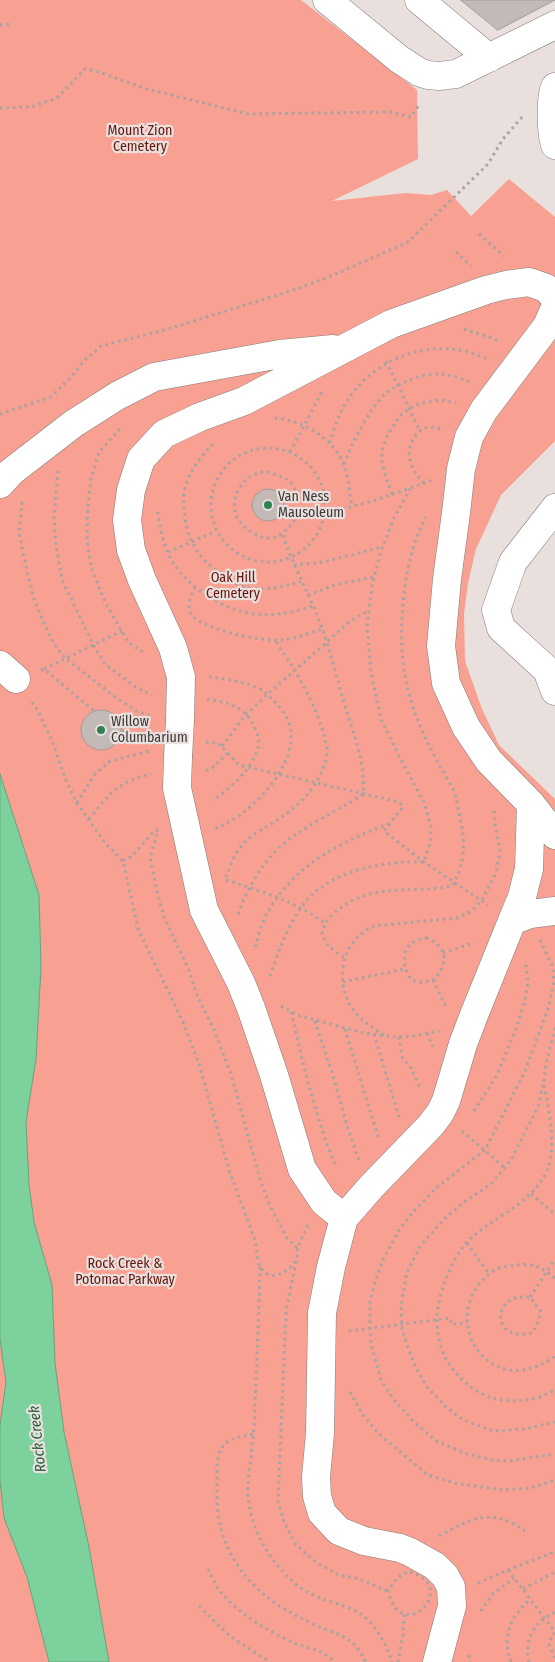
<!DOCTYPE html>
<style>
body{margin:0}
canvas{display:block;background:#e9e0de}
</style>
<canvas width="555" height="1662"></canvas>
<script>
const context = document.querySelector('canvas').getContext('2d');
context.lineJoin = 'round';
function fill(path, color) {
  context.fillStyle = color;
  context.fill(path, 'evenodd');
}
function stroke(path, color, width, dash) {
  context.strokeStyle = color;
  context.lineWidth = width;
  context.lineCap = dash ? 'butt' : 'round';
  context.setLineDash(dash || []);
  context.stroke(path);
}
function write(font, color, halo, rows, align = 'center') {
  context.font = font + ' "Fira Sans Condensed",sans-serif';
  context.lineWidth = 4.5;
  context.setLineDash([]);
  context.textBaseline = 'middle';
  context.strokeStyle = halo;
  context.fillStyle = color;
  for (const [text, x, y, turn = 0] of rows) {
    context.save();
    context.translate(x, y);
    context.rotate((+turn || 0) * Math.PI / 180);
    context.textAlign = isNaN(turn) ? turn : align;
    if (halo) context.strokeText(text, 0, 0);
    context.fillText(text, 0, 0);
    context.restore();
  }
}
const green = new Path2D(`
 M0 0H301L417 90 418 159 332 201 405 193 431 195 447 190 471 216 509 179 555 217V441L501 495 476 549 468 583 464 614 465 661 482 709 499 745 555 799V1662H0Z`);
const water = new Path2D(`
 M0 774 39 895 41 967 36 1059 26 1122 29 1185 34 1222 52 1285 55 1363 64 1432 89 1547 109 1662H49L27 1577 4 1518 0 1481V1425L6 1382 0 1340Z`);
const building = new Path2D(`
 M461 0H555L498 30Z
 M252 505a16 16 0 1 1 32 0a16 16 0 1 1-32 0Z
 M81 730a20 20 0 1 1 40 0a20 20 0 1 1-40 0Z`);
const path = new Path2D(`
 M0 25 10 24
 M0 108 31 107 57 98 85 69 96 71 147 89 248 114 390 112 411 117 420 103
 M479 234 504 256
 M456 252 471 266
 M464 329 501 341
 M386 361 420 431
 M0 414 51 397 71 377 84 361 101 346 168 329 300 288 331 276 408 242 488 164 503 139 523 116
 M275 418C301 420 332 437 343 463 349 476 349 492 352 505
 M120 429 99 452 91 479 88 504 87 539 91 567 106 604 128 642 143 652
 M330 443C335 426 340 409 351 395 382 353 440 336 487 359
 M213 444C199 458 189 472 184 492 183 497 184 502 184 507 186 538 196 557 221 574 228 579 237 585 245 587 264 592 283 586 301 582
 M211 505a57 57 0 1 1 114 0a57 57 0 1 1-114 0Z
 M290 452 322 392
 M344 464C352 443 368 411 384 395 396 384 420 374 437 374 449 374 460 378 470 382
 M58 471 54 518 56 546 62 580 93 644 105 664 137 688 152 695
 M267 472C274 474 282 476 288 480 300 489 300 515 291 525 286 530 279 537 272 538 258 540 237 525 235 511 232 497 242 478 256 474 259 472 263 472 267 472Z
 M424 483C410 470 403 449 417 434 420 430 426 427 431 427 434 427 439 428 443 429
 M392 494C388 482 381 467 382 453 383 444 387 435 392 428 395 424 398 419 401 415 415 402 438 397 456 403
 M22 502 19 533 26 566 33 596 43 621 54 644 65 658 118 699 137 711 152 717
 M158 512C159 525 163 541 168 553 182 585 223 611 256 614 276 616 295 612 313 606
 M297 513C341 515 391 495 432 480
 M168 552 216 531
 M294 565 324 562 382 547
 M195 587C192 594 187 604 190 612 197 629 264 642 281 640 295 639 309 633 322 629
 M308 595 338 584 374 577
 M44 669 122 631
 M41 670 44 669 94 711
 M209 677C225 679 242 681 258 688 265 691 272 699 278 705 284 712 291 723 291 732 295 770 247 818 214 829
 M207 699C231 703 245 706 256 730 258 735 260 743 258 748 253 768 230 789 213 800
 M32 702 38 711 52 741 67 783 77 803 105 843 123 861 138 929 183 1022 199 1064 230 1173 255 1240C257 1247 256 1255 258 1260 263 1283 284 1277 295 1262
 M122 731 151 736
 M206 742 218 743 239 765 399 802 403 807 384 831 424 862 488 905
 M222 746C231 735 238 723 248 713 273 688 300 666 326 643 340 630 351 618 369 611
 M206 771 212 768 228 753
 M77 803 95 774 110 761 150 751
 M89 819C108 795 119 781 151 774
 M157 834 150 858 158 896 165 919 188 968 197 995 215 1032 231 1074 260 1179 270 1206 287 1238 297 1248
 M123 861 131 857 154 831 159 830
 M226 877C230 866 235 852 244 843 254 832 269 826 282 817 304 801 322 782 327 754 328 749 326 744 325 739 316 703 295 670 275 640
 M226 880C261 891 297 902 326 924
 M238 914C246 892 259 868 276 851 298 828 337 812 363 794 366 766 355 738 347 712 338 684 332 655 322 628 310 595 293 566 282 533
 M426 938C448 946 449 965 433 980 428 981 422 983 417 982 403 978 400 952 411 944 415 940 421 939 426 938Z
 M540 940 553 967 554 982 548 1009 525 1071 485 1150 436 1188 414 1211 399 1230 383 1260 375 1282 370 1301V1327L371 1343 381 1380 394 1400 414 1422 436 1441 464 1453 491 1460 508 1461 555 1454
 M255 947C258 939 259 930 263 922 286 870 338 842 389 824
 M443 953 473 943
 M344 957C332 950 325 945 322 932 324 927 326 922 329 918 331 915 335 912 338 910 371 882 413 894 452 886 467 861 465 840 459 813 457 806 457 798 454 791 450 783 445 775 441 768 431 750 422 732 415 713 411 701 407 688 405 676 397 630 403 558 426 517
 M270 976C277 955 286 931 298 912 323 871 380 861 424 862L430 844 431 827 424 802 401 760 381 719 371 673 367 625 372 586 381 551 394 518 410 489
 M433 980 446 1007
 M343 982 405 969
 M281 1006 297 1015 364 1033 396 1037 413 1036 439 1031
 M291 1012 308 1083 326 1142 336 1166
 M315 1021 334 1079 348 1129 359 1160
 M555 1028C551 1045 545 1063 544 1080 543 1086 546 1093 547 1099 551 1123 555 1146 548 1169 533 1203 496 1215 470 1239 457 1252 448 1271 443 1288 436 1308 435 1326 441 1347 447 1368 468 1389 489 1397 510 1404 536 1401 555 1390
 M345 1029 379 1140
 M427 1033 433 1047
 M374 1034 399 1117
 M384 1035C371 1027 354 1016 348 1001 335 972 345 939 374 926L457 918 472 911 482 900 496 873 500 852 495 824 494 807
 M399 1037 402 1057 411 1068 420 1088
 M543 1085 538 1107 511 1160 491 1184 467 1200 444 1219 421 1245 407 1272 401 1307 402 1330 414 1364 427 1387 445 1406 463 1420 493 1431 525 1429 555 1422
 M474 1111 497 1075 516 1029 525 1000 528 982 526 964
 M462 1131 505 1168
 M531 1194 555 1214
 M308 1225 297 1248 298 1252 286 1311 278 1502 285 1524 296 1545 317 1563 339 1575 356 1578 388 1591
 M467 1243 489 1274
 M260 1267C259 1312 257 1358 255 1403 255 1421 253 1439 251 1456 250 1469 247 1481 248 1494 250 1530 270 1562 297 1585 314 1599 332 1601 352 1609 372 1618 386 1642 392 1662
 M555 1278C537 1264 532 1263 509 1266 497 1267 489 1273 481 1282 455 1311 467 1358 505 1369 521 1374 542 1366 555 1356
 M520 1297H530L541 1312 537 1325 532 1333C494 1342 491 1301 520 1297Z
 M530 1297 555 1259
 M349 1331 450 1318 451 1324 467 1323
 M350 1392 363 1415 380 1435 428 1475 455 1483 503 1490 531 1488 555 1480
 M253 1434C226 1439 217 1443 217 1472 217 1490 216 1511 221 1529 235 1577 269 1604 313 1624 339 1636 352 1634 366 1662
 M439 1536C472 1518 491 1507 525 1531
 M208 1569C211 1575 214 1581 217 1587 233 1610 267 1631 292 1642 310 1650 319 1647 334 1662
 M508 1570 555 1632
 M410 1572C461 1586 402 1648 388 1591 394 1582 398 1574 410 1572Z
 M478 1583 515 1567 555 1552
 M523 1589 555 1572
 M199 1606 231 1637 270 1662
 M481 1611 493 1594 514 1578
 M555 1633 552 1635 549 1644 555 1658
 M469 1655 470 1662
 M398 1662 403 1635 404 1615
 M511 1662C501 1636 511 1617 530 1599
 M529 1662C524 1638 534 1623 555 1612`);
const minor = new Path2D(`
 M327 0 399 59 419 72 428 75 439 76 456 74 555 25
 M419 0 489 58
 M555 87C550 99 551 133 555 145
 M555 308 547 326 484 410 469 437 461 469 456 513 447 579 441 646 446 683 466 727 489 761 531 804 555 835
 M0 484 11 472 73 424 117 396 154 377 280 354 333 349
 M555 508 513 562 496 610 501 628 547 670 555 691
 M0 665 16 679
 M180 720 181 677 173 648 142 580 131 550 127 520 131 490 141 459 164 434 200 417 244 401 391 324 486 290 506 285 529 282 546 288 555 298V301
 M178 757 177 788 204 910 241 983 251 1008 274 1075 302 1169 324 1202 344 1218
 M512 921 522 897 529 869 531 804
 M437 1662 452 1606 451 1587 445 1576 435 1566 410 1552 400 1548 364 1541 339 1531 322 1513 317 1496 316 1477 320 1433 322 1313 331 1267 344 1218 371 1187 431 1125 440 1113 446 1101 463 1044 474 1015 512 921 530 914 555 911`);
const minorBridge = new Path2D(`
 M178 757 180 720`);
const markers = [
 [268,505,5,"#2f8152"],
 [101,730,5,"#2f8152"]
];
const parkNames = [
 ["Mount Zion",140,131],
 ["Cemetery",140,147],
 ["Oak Hill",233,578],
 ["Cemetery",233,594],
 ["Rock Creek &",125,1264],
 ["Potomac Parkway",125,1280]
];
const poiNames = [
 ["Van Ness",278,497],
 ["Mausoleum",278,513],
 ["Willow",111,722],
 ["Columbarium",111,738]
];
const waterNames = [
 ["Rock Creek",38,1439,-96]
];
fill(green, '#f8a091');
fill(water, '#7cd19c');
stroke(water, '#68a37d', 1);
fill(building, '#c3bab8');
stroke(building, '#a49b99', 1);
stroke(minor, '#857c7b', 29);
stroke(path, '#a9a2a0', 3, [2.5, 4]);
stroke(minor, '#fff', 28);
stroke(minorBridge, '#857c7b', 29, []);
stroke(minorBridge, '#fff', 28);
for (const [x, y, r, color] of markers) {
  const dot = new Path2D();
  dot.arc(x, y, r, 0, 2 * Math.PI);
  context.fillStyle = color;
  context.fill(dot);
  stroke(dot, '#e9e0de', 2);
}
write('14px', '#66150c', '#e9e0de', parkNames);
write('14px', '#3b3736', '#e9e0de', poiNames, 'left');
write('italic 15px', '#22603d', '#e9e0de', waterNames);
</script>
